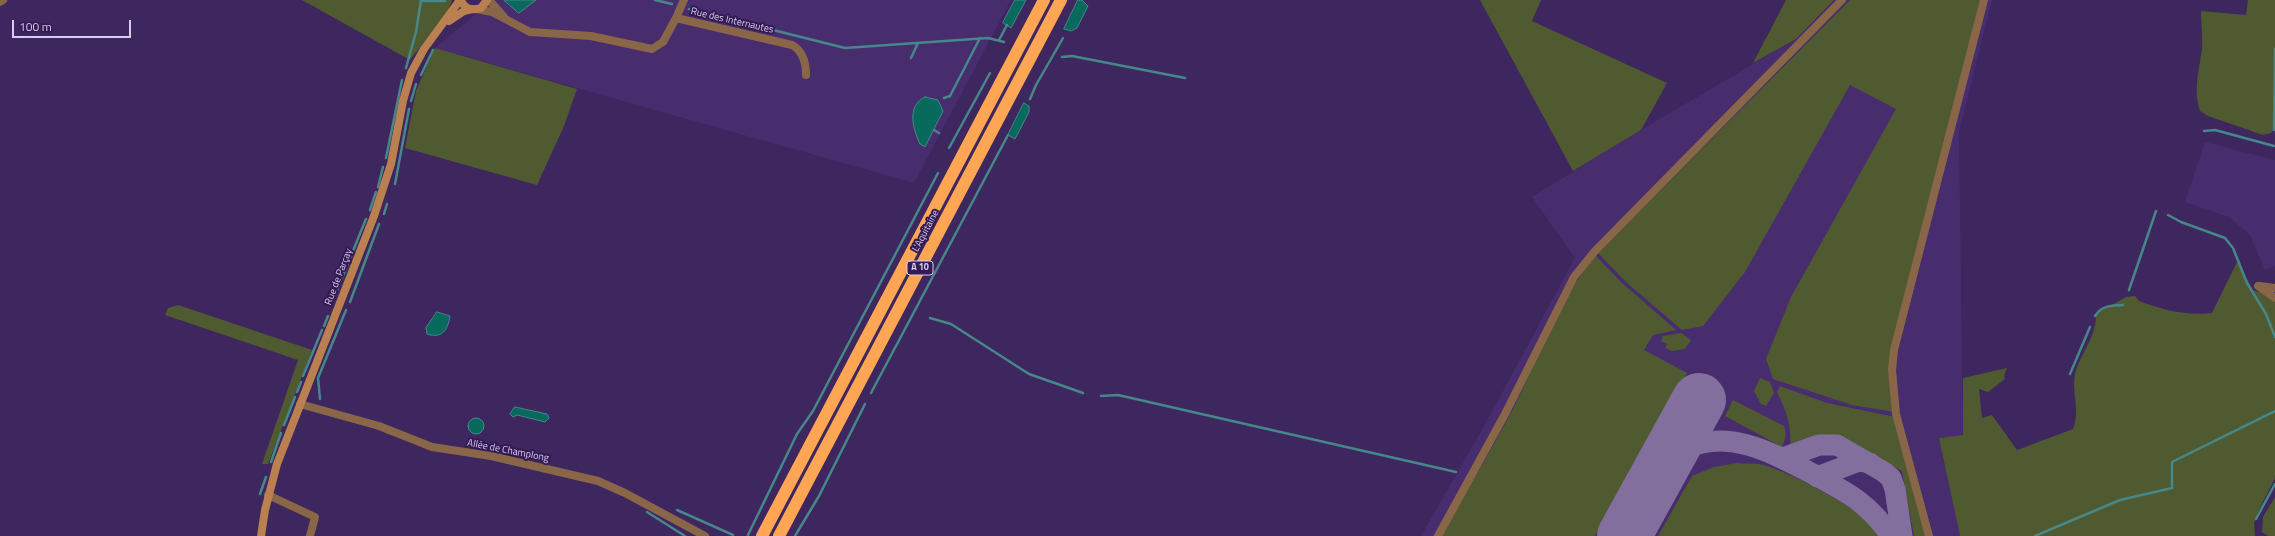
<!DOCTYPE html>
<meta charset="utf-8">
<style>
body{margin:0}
#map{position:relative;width:2275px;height:536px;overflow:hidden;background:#3e265f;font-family:"Titillium Web",sans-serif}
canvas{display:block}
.scale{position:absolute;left:12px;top:20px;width:119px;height:18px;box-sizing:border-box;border:2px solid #d8cdef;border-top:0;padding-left:5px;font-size:12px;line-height:14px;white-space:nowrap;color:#d8cdef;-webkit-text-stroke:3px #341b53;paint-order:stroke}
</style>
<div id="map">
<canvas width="2275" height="536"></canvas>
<div class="scale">100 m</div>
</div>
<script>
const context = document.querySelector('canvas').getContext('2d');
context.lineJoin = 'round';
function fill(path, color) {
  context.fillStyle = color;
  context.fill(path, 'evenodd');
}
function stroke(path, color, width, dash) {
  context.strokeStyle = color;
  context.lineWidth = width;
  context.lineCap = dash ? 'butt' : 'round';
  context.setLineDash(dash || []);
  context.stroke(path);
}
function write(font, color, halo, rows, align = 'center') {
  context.font = font + ' "Titillium Web",sans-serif';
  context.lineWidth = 4;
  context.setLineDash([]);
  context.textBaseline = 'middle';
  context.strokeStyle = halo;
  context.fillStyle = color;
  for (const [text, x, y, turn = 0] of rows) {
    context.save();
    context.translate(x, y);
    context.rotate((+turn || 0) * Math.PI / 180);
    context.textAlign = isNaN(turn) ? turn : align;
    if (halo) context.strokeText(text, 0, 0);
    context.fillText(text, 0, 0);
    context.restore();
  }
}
const built = new Path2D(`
 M493 0H1011L914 183 435 48Z
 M1834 0H1992L1959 132 1963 435 1939 438 1960 536H1421L1483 428 1575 258 1532 197 1641 130 1796 39Z
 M2205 142 2275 160V266L2265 270 2250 235 2229 217 2185 202Z`);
const green = new Path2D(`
 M302 0H452L448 11 410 60Z
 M1480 0H1541L1532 21 1667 83 1641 130 1573 171Z
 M1786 0H1834L1796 39 1753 63Z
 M1850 0H1984L1895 350 1894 412 1852 405 1773 379 1766 359 1791 297 1896 109 1850 85 1745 272 1703 326 1682 330 1627 283 1598 253Z
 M2248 0H2275V127L2271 133 2263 135 2208 116 2200 111C2193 90 2199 71 2202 49 2203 37 2201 23 2201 11L2246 15Z
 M435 48 577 89 564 126 537 185 405 148 416 91Z
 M1596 256 1621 282 1676 330 1653 335 1644 350 1687 373 1595 536H1440C1466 491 1494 447 1517 401 1539 356 1563 292 1596 256Z
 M2237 262 2253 290 2262 293 2275 302V478L2259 510 2254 523 2255 536H1960L1939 438 1963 435V378L2007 368 2004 376 2005 379 1988 392 1979 389 1982 418 1992 415 2017 450 2073 429C2081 410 2070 389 2076 370 2083 350 2096 337 2096 314L2126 297 2135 296 2139 301C2163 310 2186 316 2212 313Z
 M178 305 312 350 268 464H262L298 360 165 315 168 308Z
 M1681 333 1691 340 1685 349 1672 351 1665 348 1667 344 1661 341 1663 336Z
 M1760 378 1770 382 1774 393 1766 406 1761 404 1754 391Z
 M1780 386 1827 403 1895 417 1926 536H1914L1902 471 1839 437 1794 449 1790 447C1792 426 1786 410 1777 392Z
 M1733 400 1784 426C1787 434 1785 440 1782 447L1725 416Z
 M1737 463C1746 464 1756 463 1764 465 1793 474 1866 510 1880 536H1658L1692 476 1714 467Z
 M2275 497V536H2268L2262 532 2263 517Z`);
const water = new Path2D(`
 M504 0H536L519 13Z
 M1015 0H1026L1011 28 1003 23Z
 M1078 0H1082L1088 6 1077 28 1071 31 1064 29Z
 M925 97 938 100 943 111 925 147 920 144C913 129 906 106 925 97Z
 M1024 103 1029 106V112L1015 139 1008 135Z
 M437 312 450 316C448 330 442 339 427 334L426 328Z
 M515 407 547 414 549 418 545 422 517 415 513 417 510 414Z
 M468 426a8 8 0 1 1 16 0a8 8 0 1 1-16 0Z`);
const stream = new Path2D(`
 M655 0 672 4
 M421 1H445
 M689 9 845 48 988 38 1004 42
 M999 40 1007 25
 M1062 57 1072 56 1185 78
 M911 58 918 43
 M406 68 416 32 421 0
 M421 75 433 50
 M944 98 950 96 980 38
 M1030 99 1036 85 1063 38
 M411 101 416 84
 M934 130 939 133
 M2274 130 2275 49
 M2204 131 2215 130 2274 146
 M949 148 990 73
 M386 158 402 80
 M395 184 409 109
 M378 187 383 167
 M370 210 376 192
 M384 214 387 204
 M2168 215 2181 222 2225 238 2233 248 2247 283 2266 314 2275 337
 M2129 290 2156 211
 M350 302 379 224
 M331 305 366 219
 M2095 316C2102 305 2111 306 2123 305
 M930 318 951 324 1029 374 1083 393
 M324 326 328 316
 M2070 374 2090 327
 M303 376 322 330
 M297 392 301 382
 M871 393 1008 135
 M1101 396 1118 395 1456 472
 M320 399 318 378 346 310
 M284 425 295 397
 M271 462 281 433
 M260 494 266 477
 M677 510 733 535
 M647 512 685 536
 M2256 519 2275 484
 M748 535 797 434 813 411 938 173
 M795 536 819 496 865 404
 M2035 536 2120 500 2172 488V462L2275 411`);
const taxiway = new Path2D(`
 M1783 458 1819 445H1837L1884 472 1891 478 1895 489 1902 536
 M1663 466C1670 461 1677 453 1685 449 1729 428 1772 453 1811 473 1846 492 1868 502 1891 536
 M1817 477 1859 461 1870 463`);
const runway = new Path2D(`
 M1624 536 1699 400`);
const street = new Path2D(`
 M489 0 504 17
 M0 2 3 0
 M477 9 492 12 530 32 591 36 652 49 663 42 676 18 792 45C803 51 806 63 806 75
 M676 18 684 0
 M2258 286 2275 298
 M2260 286 2275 288
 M300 404 379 426 432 447 491 456 598 481 625 493 705 536
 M268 495 315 517 310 536
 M1438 536 1504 416 1574 277 1595 251 1842 0
 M1929 536 1896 414 1892 370 1894 350 1984 0`);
const secondary = new Path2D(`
 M461 0C464 9 472 11 481 8L487 0
 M449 21 464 11 472 9
 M261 536 265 510 277 464 374 216 391 164 403 101 411 73 424 49 460 0`);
const highway = new Path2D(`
 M762 536 1044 0
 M779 536 1061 0`);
const shields = [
 [920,268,26]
];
const shieldNames = [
 ["A 10",920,268]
];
const streetNames = [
 ["Rue des Internautes",732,21,13],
 ["L'Aquitaine",926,231,-62],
 ["Rue de Parçay",339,277,-69],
 ["Allée de Champlong",508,451,11]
];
fill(built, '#482d6e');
fill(green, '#4f5a31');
fill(water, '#08695d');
stroke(water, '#468789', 1);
stroke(stream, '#468789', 2.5);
stroke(taxiway, '#826f9e', 21);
stroke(runway, '#826f9e', 54);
stroke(street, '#8a6648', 8);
stroke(secondary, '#ba804f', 8);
stroke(highway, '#ffa655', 12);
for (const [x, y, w] of shields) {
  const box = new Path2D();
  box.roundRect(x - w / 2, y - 7, w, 14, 3);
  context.fillStyle = '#341b53';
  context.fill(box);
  stroke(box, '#d8cdef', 1);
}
write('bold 9px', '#d8cdef', null, shieldNames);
write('10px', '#d8cdef', '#341b53', streetNames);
</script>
